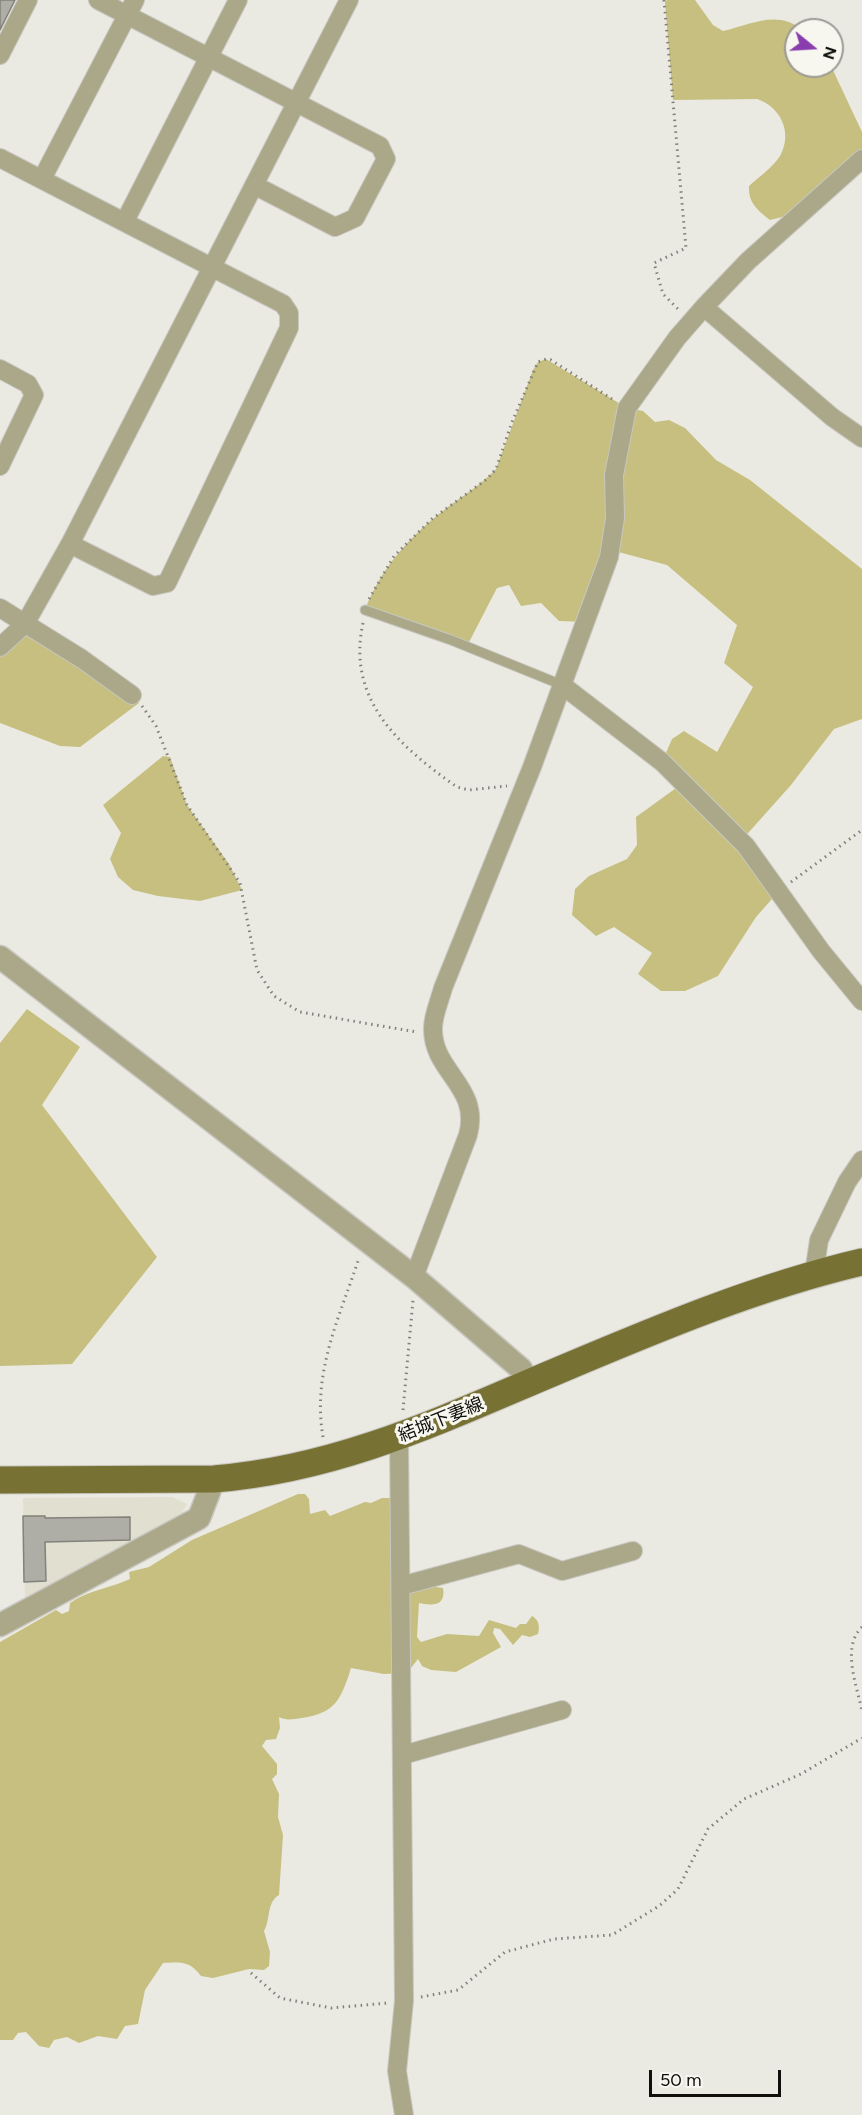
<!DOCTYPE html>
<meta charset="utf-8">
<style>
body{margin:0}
#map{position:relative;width:862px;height:2115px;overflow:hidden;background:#eaeae2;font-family:Figtree,sans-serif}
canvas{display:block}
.north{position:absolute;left:784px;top:18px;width:60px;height:60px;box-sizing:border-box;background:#f8f7ef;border:2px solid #9b9a94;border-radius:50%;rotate:108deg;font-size:16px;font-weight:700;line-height:24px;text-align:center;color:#0f0f0c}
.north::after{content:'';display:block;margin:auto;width:21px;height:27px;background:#893dae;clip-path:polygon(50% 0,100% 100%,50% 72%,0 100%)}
.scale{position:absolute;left:649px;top:2070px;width:132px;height:27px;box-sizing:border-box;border:3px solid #0f0f0c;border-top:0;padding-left:8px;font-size:18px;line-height:21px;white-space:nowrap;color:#0f0f0c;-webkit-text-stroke:4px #f8f7ef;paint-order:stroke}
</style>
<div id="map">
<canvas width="862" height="2115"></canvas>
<div class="north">N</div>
<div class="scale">50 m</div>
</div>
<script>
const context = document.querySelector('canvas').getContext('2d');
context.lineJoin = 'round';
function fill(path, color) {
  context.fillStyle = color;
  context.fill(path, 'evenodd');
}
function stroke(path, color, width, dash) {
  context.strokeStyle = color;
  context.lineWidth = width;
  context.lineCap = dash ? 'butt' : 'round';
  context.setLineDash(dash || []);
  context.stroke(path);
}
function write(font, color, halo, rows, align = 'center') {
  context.font = font + ' Figtree,"Noto Sans JP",sans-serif';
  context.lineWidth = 6;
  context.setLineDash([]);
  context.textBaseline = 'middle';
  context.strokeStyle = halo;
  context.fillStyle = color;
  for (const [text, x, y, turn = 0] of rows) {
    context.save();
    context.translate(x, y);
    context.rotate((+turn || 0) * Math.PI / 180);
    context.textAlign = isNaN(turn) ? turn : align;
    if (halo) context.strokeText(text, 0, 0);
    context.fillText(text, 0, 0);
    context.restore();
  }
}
const built = new Path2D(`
 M172 1497 187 1504 177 1523 25 1597 23 1498Z`);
const green = new Path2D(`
 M667 0H695L713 25 723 31C750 25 778 9 802 30H796V66H831L862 132V159L803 212 770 220C757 210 748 202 749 186 759 177 773 167 780 156 793 133 781 107 757 99L673 100 665 2Z
 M546 359 627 408 643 411 655 422 669 420 685 428 716 460 750 480 862 569V719L834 729 791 785 741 841 779 891 756 917 718 976 685 991H661L638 974 652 953 614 927 596 936 572 915 575 889 589 876 627 859 637 845 636 817 683 783 662 762 672 739 684 731 717 752 753 687 724 663 737 625 667 565 611 550 585 622 559 621 541 603 521 606 509 585 497 588 467 646 365 610C381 567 411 535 448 507 464 495 482 484 496 469L533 370 538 362Z
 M27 629 132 695 139 703 80 747 60 746 0 723V655Z
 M163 756 170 757 187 805 229 864 242 890 200 901 158 896 133 890 118 877 110 859 121 833 103 805Z
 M27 1009 80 1047 42 1105 157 1257 72 1364 0 1366V1043Z
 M298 1494H305L309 1499 310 1514 325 1510 330 1516 365 1502 371 1503 382 1498H391L406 1574 428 1586 443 1588C446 1606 433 1606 419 1603L417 1637 421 1642 447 1634 479 1636 489 1620 516 1628 520 1624H526L532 1616C539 1620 540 1626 538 1634L530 1637 522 1635 513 1645 500 1629 494 1628 493 1633 501 1647 456 1672 431 1670 422 1666 418 1659 407 1673 384 1674 351 1668C341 1700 335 1713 302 1718 293 1719 287 1721 279 1717L280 1728 276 1739 266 1740 262 1746 277 1764V1774L272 1779 279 1794 278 1817 283 1835 279 1895C266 1903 271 1919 264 1931L270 1952 269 1966 264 1970 249 1969 213 1978 201 1976C190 1961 181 1962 163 1963L145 1990 138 2024 125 2026 117 2039 98 2036 79 2043 67 2037 54 2040 49 2048 39 2046 26 2032 18 2033 13 2040H0V1642L56 1610 62 1614 69 1611 70 1603C89 1590 111 1588 130 1579L129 1572 149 1567 192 1540Z`);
const building = new Path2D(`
 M0 0H15L0 30Z
 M23 1516H45V1518L130 1517V1540L45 1542 46 1581 24 1582Z`);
const path = new Path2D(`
 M664 0 686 248 654 263 663 294 679 310
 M369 599 394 556 432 519 487 479 496 469 512 422 538 362 546 359 551 360 612 399
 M363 623C346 700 400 747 457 787L469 790 507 786
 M142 706 156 726 187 805 240 883 257 970 274 996 300 1012 417 1032
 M791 882 862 830
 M403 1410 413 1300
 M323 1437C312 1372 339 1319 359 1258
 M862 1627C841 1647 857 1686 862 1711
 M251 1973 280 1998 331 2008 388 2003
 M421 1997 458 1990 505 1952 554 1939 612 1935 659 1906 678 1889 708 1829 744 1799 801 1774 862 1738`);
const service = new Path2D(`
 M365 610 451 640 562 685`);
const minor = new Path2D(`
 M98 0 380 146 386 159 355 218 335 227 254 185
 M0 55 28 0
 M0 158 283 304 289 313V328L167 583 153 586 70 544
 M42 179 135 0
 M125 221 238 0
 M704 307 832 417 862 438
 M0 369 28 384 34 395 0 466
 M0 608 82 659 132 695
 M0 647 25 624 70 544 349 0
 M562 685 662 762 746 846 821 951 862 1001
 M814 1273 819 1240 847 1182 862 1160
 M414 1277 468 1135C481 1086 432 1072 433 1028 433 1015 440 1000 443 988L532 767 609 557 615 518 614 475 627 408 677 338 704 307 748 261 862 159
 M399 1437 404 2001 397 2071 404 2115
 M401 1586 519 1554 562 1571 633 1551
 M403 1755 562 1710`);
const tertiary = new Path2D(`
 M0 957 414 1277 521 1369 528 1384
 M0 1625 199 1518 214 1479`);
const primary = new Path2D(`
 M0 1480 214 1479C337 1469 439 1421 550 1374 652 1331 755 1287 862 1262`);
const streetNames = [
 ["結城下妻線",441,1420,-22]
];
fill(built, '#e1dfd0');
fill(green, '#c6bf80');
fill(building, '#aeada6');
stroke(building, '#82817a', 1.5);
stroke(service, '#c7c7c0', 11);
stroke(minor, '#c7c7c0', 20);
stroke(tertiary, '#c7c7c0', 25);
stroke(primary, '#c7c7c0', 29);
stroke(path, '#80807b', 3, [1.5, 4.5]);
stroke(service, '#aba889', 9);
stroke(minor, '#aba889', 18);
stroke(tertiary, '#aba889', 22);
stroke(primary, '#787134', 27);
write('18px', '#0f0f0c', '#f8f7ef', streetNames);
</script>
